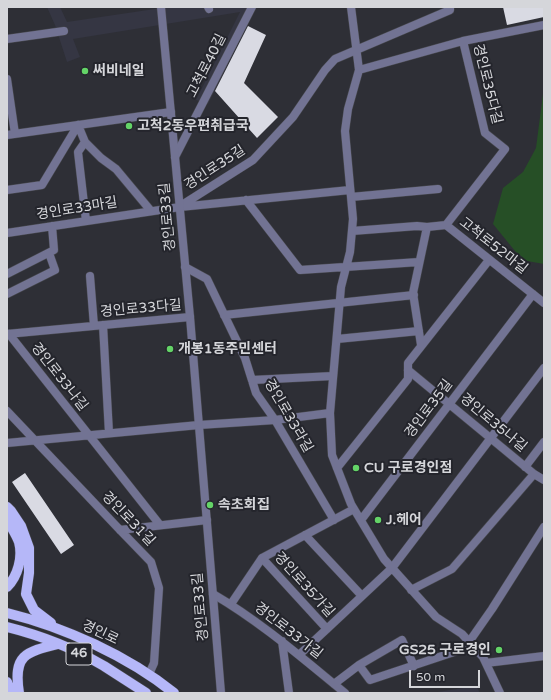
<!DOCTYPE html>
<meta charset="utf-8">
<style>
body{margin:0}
#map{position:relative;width:551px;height:700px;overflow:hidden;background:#2e2f36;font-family:"Varela Round",sans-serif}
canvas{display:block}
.frame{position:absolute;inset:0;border:8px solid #d5d6da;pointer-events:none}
.scale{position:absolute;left:409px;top:670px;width:71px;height:18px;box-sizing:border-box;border:2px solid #d5d6da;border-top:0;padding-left:5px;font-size:12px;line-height:14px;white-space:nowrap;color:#d5d6da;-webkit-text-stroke:3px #24252c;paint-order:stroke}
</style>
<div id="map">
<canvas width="551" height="700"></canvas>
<div class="frame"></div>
<div class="scale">50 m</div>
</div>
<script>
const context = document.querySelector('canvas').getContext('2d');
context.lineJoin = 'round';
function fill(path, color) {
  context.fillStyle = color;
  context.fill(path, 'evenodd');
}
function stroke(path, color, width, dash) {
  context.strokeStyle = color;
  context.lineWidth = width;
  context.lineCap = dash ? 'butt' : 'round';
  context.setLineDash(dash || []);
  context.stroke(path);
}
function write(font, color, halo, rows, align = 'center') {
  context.font = font + ' "Varela Round","Noto Sans KR",sans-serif';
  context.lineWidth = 4;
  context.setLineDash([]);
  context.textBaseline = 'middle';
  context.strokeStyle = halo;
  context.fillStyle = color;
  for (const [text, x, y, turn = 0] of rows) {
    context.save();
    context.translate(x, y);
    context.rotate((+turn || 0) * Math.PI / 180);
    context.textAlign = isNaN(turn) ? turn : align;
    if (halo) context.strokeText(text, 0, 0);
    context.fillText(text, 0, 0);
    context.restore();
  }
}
const built = new Path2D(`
 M47 7H60L67 22 168 7H256L208 104 196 100 240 12 73 39 80 57 67 62 55 25Z
 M476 686 480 693H431Z`);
const green = new Path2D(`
 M543 94H544V264L527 261 515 251 493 224 503 188 523 172 536 148Z`);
const building = new Path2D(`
 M503 7H544V17L507 25Z
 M248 26 266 35 244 83 278 117 257 138 215 91Z
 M25 473 74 545 61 554 12 482Z`);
const minor = new Path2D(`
 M208 7 209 9
 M351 7 359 70 348 109 345 131 353 219 350 252 341 287 330 413 332 455 351 504 384 559 436 617 462 634 483 657 500 693
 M7 39 64 31
 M463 41 485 133 505 149 446 225 544 303
 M359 70 463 41 544 25
 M7 79 15 134
 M78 125 85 142 78 152 86 221
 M7 135 171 112
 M85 142 101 158 116 169 151 211
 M175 157 252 7
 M7 190 42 185 78 125
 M351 197 438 189
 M246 200 300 270 419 262
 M182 205 253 160 293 117 325 70 335 59 450 10V7
 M352 231 417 226 427 227
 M7 233 180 207 350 190
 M185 267 207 279 245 358 256 393 275 420 334 520
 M7 274 54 250 52 226
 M90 276 94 326
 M7 294 55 270 49 253
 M224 315 414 295
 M103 325 109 433
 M7 334 190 317
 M9 334 160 525
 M337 339 419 331
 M421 345 413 293 427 227 446 225
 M408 370 534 474 544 480
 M252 380 333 376
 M7 411 120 530 151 562 159 588 154 663 149 674
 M7 443 199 425 275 420 330 413
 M525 467 544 442
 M337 468 408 379V363L489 260
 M361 520 533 294
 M120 530 207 520
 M305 535 362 596
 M262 558 327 629
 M411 590 452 569 534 474
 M213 594C261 622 302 658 345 693
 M231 604 262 558 354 509
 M282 641 289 693
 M469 642 492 609 544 527
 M299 655 392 568 544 368
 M486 663 544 656
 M359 665 370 680 472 646
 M334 684 359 665 402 640 414 666`);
const tertiary = new Path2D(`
 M161 7 190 317 221 693`);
const primary = new Path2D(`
 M7 507 11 511 21 526 29 548V573L26 594 34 610 51 623
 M7 519C11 527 16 534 19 542 23 557 18 576 7 587
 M7 613C64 627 128 656 174 693
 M7 627C39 635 75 649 104 666 118 675 132 684 146 693
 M7 682 11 693
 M19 693C13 655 25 652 58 644`);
const markers = [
 [85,71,4,"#64d467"],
 [129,126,4,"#64d467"],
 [170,349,4,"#64d467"],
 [356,468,4,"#64d467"],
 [210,505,4,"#64d467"],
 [378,520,4,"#64d467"],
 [499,650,4,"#64d467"]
];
const shields = [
 [79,654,26]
];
const shieldNames = [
 ["46",79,654]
];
const streetNames = [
 ["고척로40길",207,66,-63],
 ["경인로35다길",487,84,76],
 ["경인로35길",215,168,-33],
 ["경인로33마길",77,209,-9],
 ["경인로33길",168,217,-95],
 ["고척로52마길",493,246,38],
 ["경인로33다길",141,309,-5],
 ["경인로33나길",59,377,52],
 ["경인로35길",429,409,-53],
 ["경인로33라길",288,416,60],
 ["경인로35나길",493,423,40],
 ["경인로31길",128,519,46],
 ["경인로35가길",304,585,48],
 ["경인로33길",201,607,-95],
 ["경인로33가길",288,631,38],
 ["경인로",100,633,25]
];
const poiNames = [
 ["써비네일",93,71],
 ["고척2동우편취급국",137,126],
 ["개봉1동주민센터",178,349],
 ["CU 구로경인점",364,468],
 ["속초회집",218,505],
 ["J.헤어",386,520],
 ["GS25 구로경인",491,650,"right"]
];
fill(built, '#353643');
fill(green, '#264f26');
fill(building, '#d9dae3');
stroke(minor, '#494a50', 9);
stroke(tertiary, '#494a50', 9);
stroke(primary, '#494a50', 11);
stroke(minor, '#727393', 8);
stroke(tertiary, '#727393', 8);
stroke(primary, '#b5b7f8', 10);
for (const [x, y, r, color] of markers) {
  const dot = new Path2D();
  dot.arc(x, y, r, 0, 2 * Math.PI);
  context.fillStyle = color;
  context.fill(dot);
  stroke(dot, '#24252c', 1.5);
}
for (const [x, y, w] of shields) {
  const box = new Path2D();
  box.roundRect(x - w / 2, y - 11, w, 22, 3);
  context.fillStyle = '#24252c';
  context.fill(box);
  stroke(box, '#d5d6da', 1);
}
write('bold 13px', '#d5d6da', null, shieldNames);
write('14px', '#d5d6da', '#24252c', streetNames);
write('bold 14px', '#d5d6da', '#24252c', poiNames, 'left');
</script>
